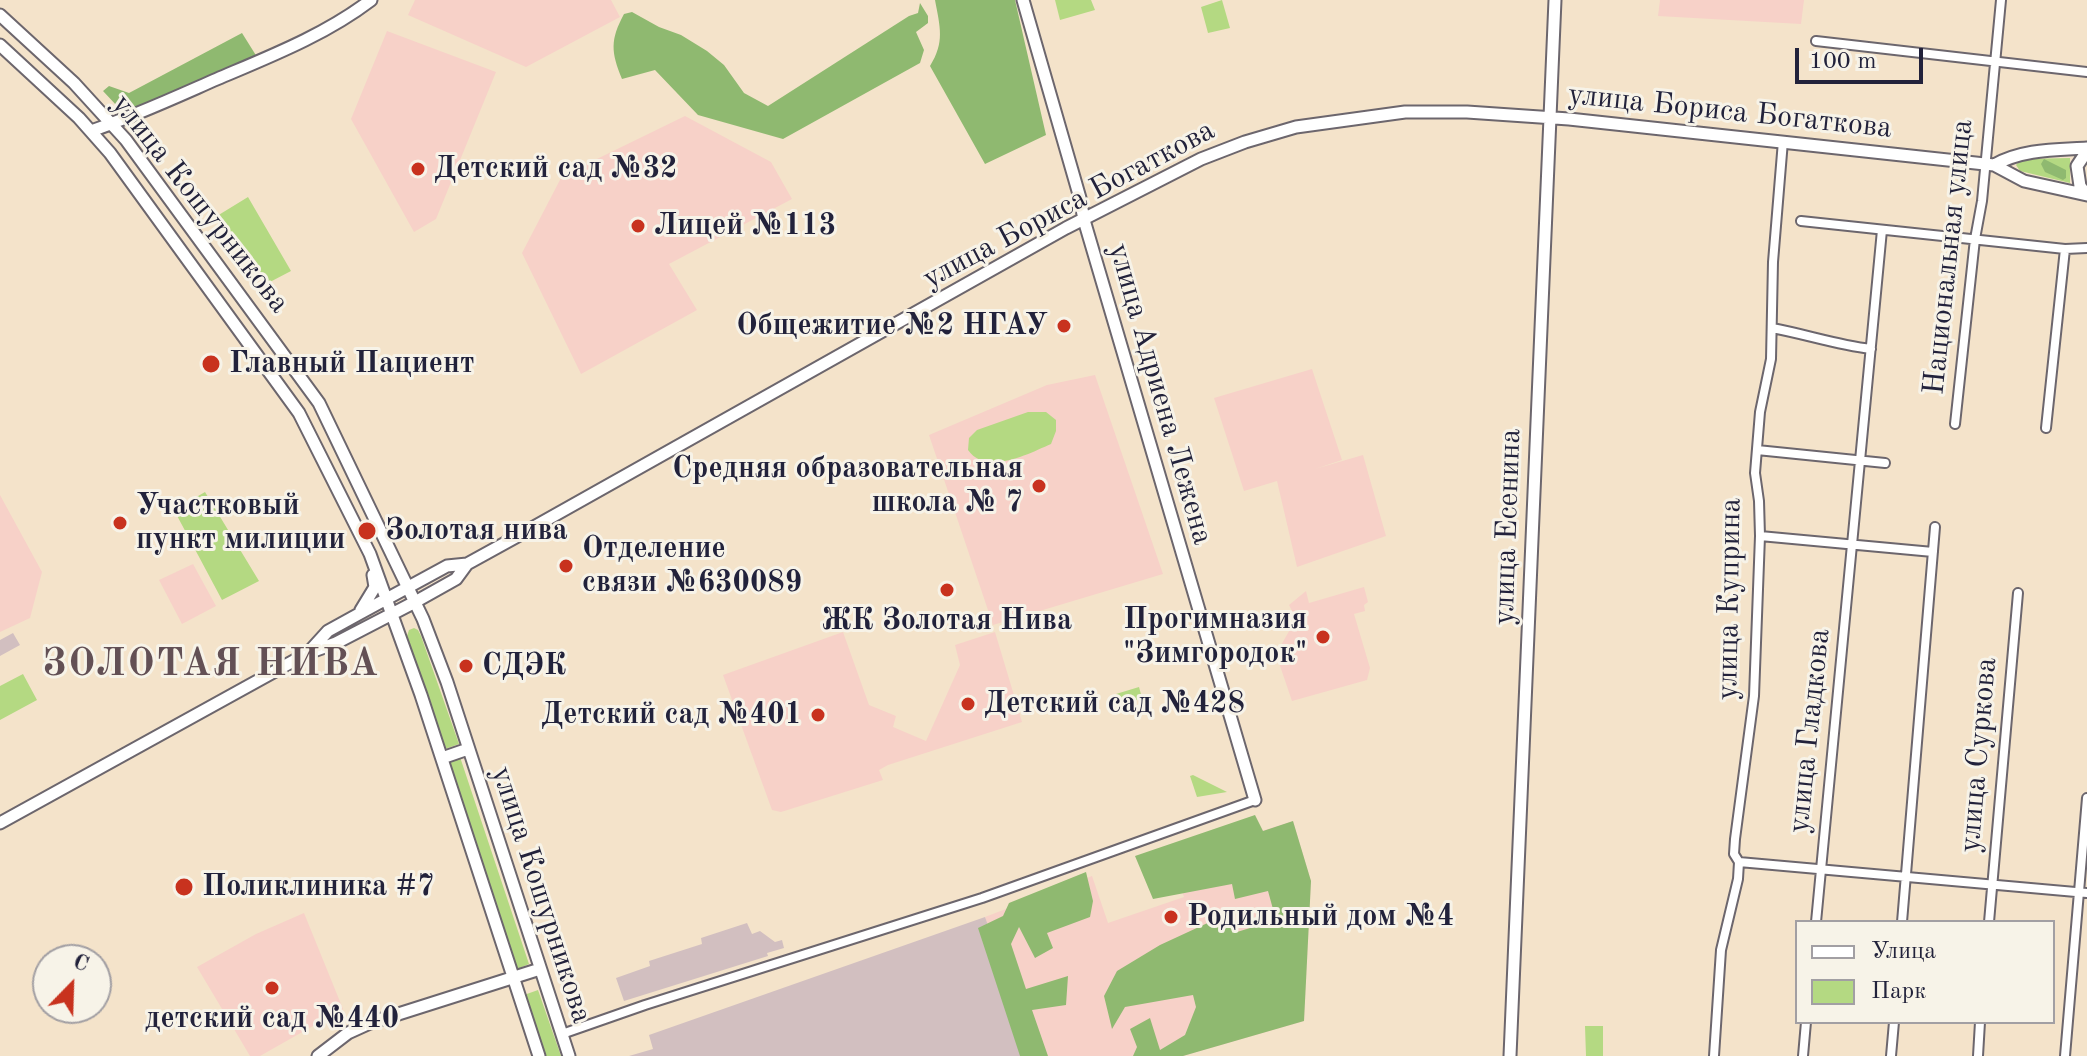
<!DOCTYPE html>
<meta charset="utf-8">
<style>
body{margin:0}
#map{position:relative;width:2087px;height:1056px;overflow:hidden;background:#f4e3ca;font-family:"Old Standard TT",serif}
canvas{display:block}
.legend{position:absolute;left:1795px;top:920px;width:260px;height:104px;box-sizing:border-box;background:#f7f3e8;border:2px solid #a29fa3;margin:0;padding:10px 14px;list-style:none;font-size:24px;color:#22223b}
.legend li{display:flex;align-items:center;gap:16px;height:40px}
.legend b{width:40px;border:2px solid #a29fa3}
.north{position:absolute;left:32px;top:944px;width:80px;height:80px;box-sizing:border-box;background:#f7f3e8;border:2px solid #a29fa3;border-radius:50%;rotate:23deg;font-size:22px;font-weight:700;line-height:32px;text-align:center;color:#22223b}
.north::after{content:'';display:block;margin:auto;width:28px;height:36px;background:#c8321e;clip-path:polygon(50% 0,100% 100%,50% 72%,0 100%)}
.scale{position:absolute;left:1795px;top:48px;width:128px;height:36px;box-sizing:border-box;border:4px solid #22223b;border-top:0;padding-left:10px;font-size:24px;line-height:28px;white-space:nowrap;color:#22223b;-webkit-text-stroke:6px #f7f3e8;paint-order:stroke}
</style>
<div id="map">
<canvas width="2087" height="1056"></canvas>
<ul class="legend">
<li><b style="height:10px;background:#fff"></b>Улица</li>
<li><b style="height:22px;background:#b4d982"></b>Парк</li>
</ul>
<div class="north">С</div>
<div class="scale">100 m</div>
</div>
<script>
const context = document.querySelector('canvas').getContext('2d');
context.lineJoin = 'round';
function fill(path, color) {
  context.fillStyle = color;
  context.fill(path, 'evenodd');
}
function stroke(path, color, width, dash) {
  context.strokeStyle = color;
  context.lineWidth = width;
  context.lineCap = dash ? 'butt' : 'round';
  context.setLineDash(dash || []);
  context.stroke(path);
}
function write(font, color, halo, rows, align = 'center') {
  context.font = font + ' "Old Standard TT",serif';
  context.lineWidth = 6;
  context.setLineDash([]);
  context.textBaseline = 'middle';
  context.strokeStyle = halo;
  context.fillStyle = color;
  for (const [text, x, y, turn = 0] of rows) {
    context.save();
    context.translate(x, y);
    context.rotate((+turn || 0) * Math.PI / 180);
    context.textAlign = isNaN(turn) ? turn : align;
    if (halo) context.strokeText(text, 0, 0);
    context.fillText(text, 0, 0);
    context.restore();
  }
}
const built = new Path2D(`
 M415 0H611L620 17 526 67 408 15Z
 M1660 0H1804L1801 24 1658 16Z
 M387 31 496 72 436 219 414 232 351 119Z
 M685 116 771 162 792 199 669 264 697 310 581 374 522 253 562 176Z
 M1312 369 1342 460 1315 469 1363 455 1386 536 1297 567 1277 481 1244 491 1214 398Z
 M1095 375 1163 574 993 625 929 435 1047 385Z
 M0 495 42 572 30 618 0 632Z
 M193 564 216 606 182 624 159 580Z
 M1364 587 1368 602 1364 605 1365 611 1354 614 1370 668 1367 680 1292 701 1276 654 1296 619 1289 605 1306 591 1309 603Z
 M843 632 869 705 896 716 893 727 926 741 960 665 955 645 995 632 1022 722 888 765 879 770 883 780 781 812 772 810 723 675Z
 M1293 821 1311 881 1304 1021 1183 1056H1036L985 917 1092 876 1108 923 1184 897 1171 860Z
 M304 913 343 1009 260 1056H250L197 967 256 934Z`);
const industrial = new Path2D(`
 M13 633 20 645 0 656V640Z
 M985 917 1036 1056H629L653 1049 649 1035Z
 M747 923 752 934 760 931 775 942 782 940 784 948 767 953 768 956 624 1001 616 978 650 966 649 961 702 944 701 938Z`);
const green = new Path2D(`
 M1055 0H1091L1095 10 1060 20Z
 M1222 0 1230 28 1208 33 1201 7Z
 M2070 158V183L2020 171 2016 165 2021 159Z
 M248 197 291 271 268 283 217 216Z
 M1028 412H1046L1056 420V431L1051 444C1028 454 986 476 968 450L969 438 977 430Z
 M205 492 259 581 222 600 174 510Z
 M414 628 418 630 421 636 459 744 445 749 407 636 409 630Z
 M23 674 37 700 0 720V686Z
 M1139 687 1142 698 1120 706 1116 694Z
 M460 757 529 964 517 969 447 761Z
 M1193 775 1227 792 1197 797 1190 776Z
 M538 990 561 1056H545L524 995Z
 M1585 1026H1603V1056H1586Z`);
const forest = new Path2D(`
 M935 0H1015L1046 135 985 164 930 66C945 42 940 27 935 0Z
 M920 3 928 16V23L916 32 924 50 920 63 783 139 698 115 655 70 622 79C611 52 610 40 624 14L632 12 659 27 681 35 707 51 724 65 744 93 768 106 909 16 918 13Z
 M242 33 257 57 132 110 117 106 103 91 109 86 129 93Z
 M2044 159 2066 170V178L2063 180 2045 172 2041 164Z
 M1255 815 1263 831 1293 821 1311 881 1304 1021 1183 1056H1133L1137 1047 1130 1029 1150 1018 1160 1050 1185 1035 1196 1007 1193 995 1125 1007 1112 1029 1104 996 1117 971 1160 945 1227 914 1237 932 1276 920 1268 891 1235 899 1232 884 1153 899 1135 856Z
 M1086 872 1093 901 1090 917 1047 933 1053 948 1035 958 1019 927 1011 944 1026 989 1068 976 1066 1005 1032 1010 1048 1056H1020L978 928 1003 916 1009 903Z`);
const street = new Path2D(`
 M1816 41 2087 72
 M1801 221 2065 249 2087 248
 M1772 328C1805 334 1837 345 1871 349
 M1955 424 1975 239 1982 201 2001 0
 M2046 428 2065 249
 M1757 450 1885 463
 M1760 536 1933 552
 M1739 862 2087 893
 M1816 922 1882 230
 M1902 922 1935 527
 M1989 922 2018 593
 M562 1034 645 1005 982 898 1255 800
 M1714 1056 1721 950 1738 879 1739 862 1734 854 1735 839 1754 696 1760 536 1759 501 1755 473 1760 412 1771 359 1773 262 1783 141
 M1803 1056 1806 1022
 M1891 1056 1894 1022
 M1978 1056 1980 1022
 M2065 1056 2087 798`);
const secondary = new Path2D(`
 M1023 0 1080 198 1084 220 1255 800
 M0 15 74 83 126 140 319 403 423 619 447 682 569 1056
 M0 45 79 118 110 153 299 413 370 554 421 695 539 1056
 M91 131C135 116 176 97 217 79 271 56 325 35 371 0
 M1994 165C2023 149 2054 150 2087 148
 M2086 194 2080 186 2077 166 2087 151
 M361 610 375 587 373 575
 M308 653 328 631 357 615 447 566 467 564 516 537 1066 228 1201 159 1245 142 1296 127 1405 112H1467L1569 119 1994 165 2024 181 2087 195
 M442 758 468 749
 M0 823 308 653 336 643 415 602 456 579 467 564
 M318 1056 348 1033 370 1023 540 969
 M1510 1056 1555 0`);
const markers = [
 [418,169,8,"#c8321e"],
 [638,226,8,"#c8321e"],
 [1064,326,8,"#c8321e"],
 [211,364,10,"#c8321e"],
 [1039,486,8,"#c8321e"],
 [120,523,8,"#c8321e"],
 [367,531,10,"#c8321e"],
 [566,566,8,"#c8321e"],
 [947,590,8,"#c8321e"],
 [1323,637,8,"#c8321e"],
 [466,666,8,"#c8321e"],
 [968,704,8,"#c8321e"],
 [818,715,8,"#c8321e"],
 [184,887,10,"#c8321e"],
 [1171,917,8,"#c8321e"],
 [272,988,8,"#c8321e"]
];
const streetNames = [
 ["улица Бориса Богаткова",1730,112,6],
 ["улица Кошурникова",200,204,52],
 ["улица Бориса Богаткова",1069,205,-28],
 ["Национальная улица",1949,257,-84],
 ["улица Адриена Лежена",1160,394,74],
 ["улица Есенина",1508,527,-88],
 ["улица Куприна",1730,599,-89],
 ["улица Гладкова",1810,731,-84],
 ["улица Суркова",1979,755,-85],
 ["улица Кошурникова",541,895,72]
];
const poiNames = [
 ["Детский сад №32",434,169],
 ["Лицей №113",654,226],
 ["Общежитие №2 НГАУ",1048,326,"right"],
 ["Главный Пациент",229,364],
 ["Средняя образовательная",1023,469,"right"],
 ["школа № 7",1023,503,"right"],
 ["Участковый",136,506],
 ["пункт милиции",136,540],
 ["Золотая нива",385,531],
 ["Отделение",582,549],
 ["связи №630089",582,583],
 ["Прогимназия",1307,620,"right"],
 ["\"Зимгородок\"",1307,654,"right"],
 ["ЖК Золотая Нива",947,621,"center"],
 ["СДЭК",482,666],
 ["Детский сад №428",984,704],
 ["Детский сад №401",802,715,"right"],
 ["Поликлиника #7",202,887],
 ["Родильный дом №4",1187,917],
 ["детский сад №440",272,1019,"center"]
];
const districtNames = [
 ["ЗОЛОТАЯ НИВА",211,665]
];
fill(built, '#f7d1c8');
fill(industrial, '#d2bfc0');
fill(green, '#b4d982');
fill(forest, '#8fb970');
stroke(street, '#6c666d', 12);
stroke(secondary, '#6c666d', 15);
stroke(street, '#fff', 8);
stroke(secondary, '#fff', 11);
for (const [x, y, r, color] of markers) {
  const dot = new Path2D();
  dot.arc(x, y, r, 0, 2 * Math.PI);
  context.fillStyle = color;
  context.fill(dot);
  stroke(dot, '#f7f3e8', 3);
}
write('30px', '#22223b', '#f7f3e8', streetNames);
write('bold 30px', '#22223b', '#f7f3e8', poiNames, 'left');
context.letterSpacing = '2px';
write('bold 38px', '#635055', '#f7f3e8', districtNames);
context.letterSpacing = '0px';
</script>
